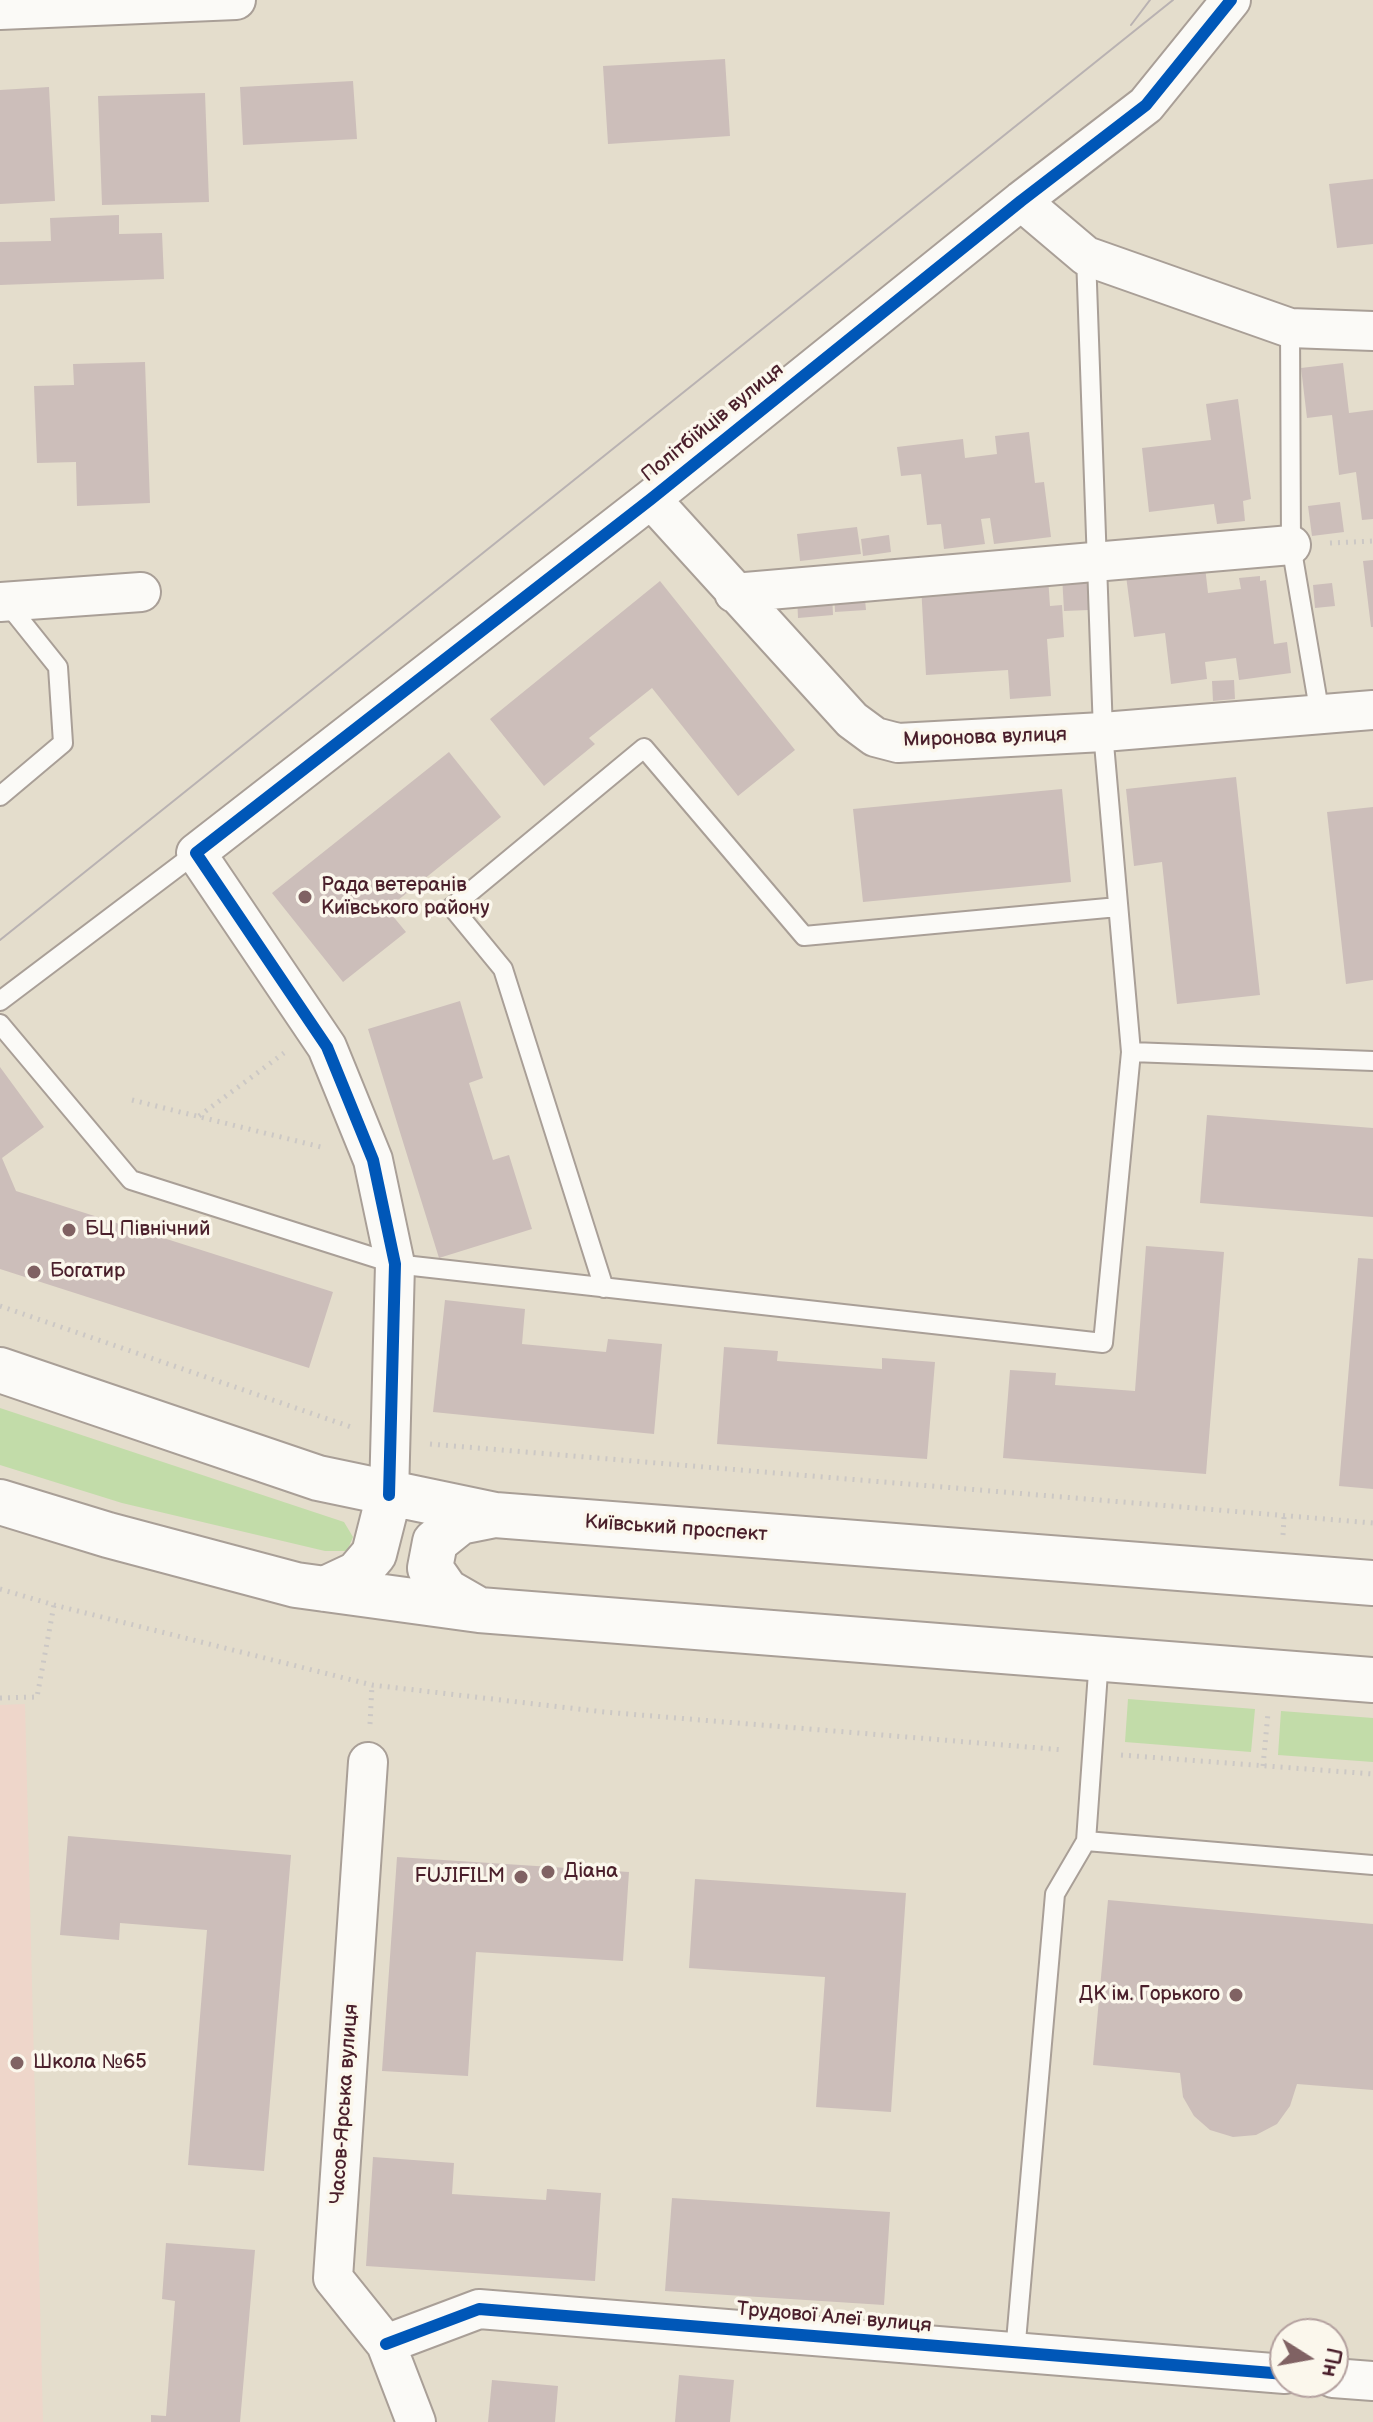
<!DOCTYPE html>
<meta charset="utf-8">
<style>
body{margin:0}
#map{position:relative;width:1373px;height:2422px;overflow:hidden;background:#e4ddcc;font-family:"Balsamiq Sans",sans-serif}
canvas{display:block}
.north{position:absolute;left:1269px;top:2318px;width:80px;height:80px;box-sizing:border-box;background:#fbf7ec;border:2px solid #b4a19f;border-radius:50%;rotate:101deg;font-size:22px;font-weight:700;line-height:32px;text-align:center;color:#4a1f2b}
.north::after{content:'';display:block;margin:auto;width:28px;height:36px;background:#806263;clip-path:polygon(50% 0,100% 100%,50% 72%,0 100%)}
</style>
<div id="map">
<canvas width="1373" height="2422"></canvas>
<div class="north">Пн</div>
</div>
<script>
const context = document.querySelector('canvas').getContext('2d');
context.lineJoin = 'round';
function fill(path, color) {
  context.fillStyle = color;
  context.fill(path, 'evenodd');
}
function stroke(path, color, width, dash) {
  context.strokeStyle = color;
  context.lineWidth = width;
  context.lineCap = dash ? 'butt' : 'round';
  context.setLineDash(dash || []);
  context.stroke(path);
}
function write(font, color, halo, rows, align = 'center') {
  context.font = font + ' "Balsamiq Sans",sans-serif';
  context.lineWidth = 7;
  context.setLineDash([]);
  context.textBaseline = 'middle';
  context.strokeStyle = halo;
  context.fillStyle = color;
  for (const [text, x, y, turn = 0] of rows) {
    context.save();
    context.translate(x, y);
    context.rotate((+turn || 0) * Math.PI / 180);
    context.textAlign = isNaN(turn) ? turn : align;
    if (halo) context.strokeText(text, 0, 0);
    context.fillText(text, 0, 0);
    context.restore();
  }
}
const built = new Path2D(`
 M25 1704 43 2422H0V1705Z`);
const green = new Path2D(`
 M0 1408 344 1522 353 1537 347 1551H325L122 1503 0 1465Z
 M1128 1699 1255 1709 1251 1752 1125 1742Z
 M1281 1711 1373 1718V1762L1278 1755Z`);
const building = new Path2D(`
 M725 59 730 136 608 144 603 66Z
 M353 81 357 139 243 145 240 87Z
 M49 87 55 201 0 204V90Z
 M205 93 209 202 102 205 98 96Z
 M1373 179V244L1337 248 1329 184Z
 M119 215V234L162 233 164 279 0 285V242L51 241 50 218Z
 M145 362 150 503 77 506 76 462 37 463 34 386 74 385 73 364Z
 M1343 363 1349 413 1373 410V519L1362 520 1356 472 1339 475 1332 415 1307 418 1301 368Z
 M1238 399 1251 499 1243 501 1245 521 1217 524 1214 504 1149 512 1142 448 1211 440 1206 404Z
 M1029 432 1035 483 1044 482 1051 537 994 544 990 518 981 519 985 544 944 549 941 524 927 525 921 474 901 476 897 447 963 439 965 458 997 454 995 436Z
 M1340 502 1344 532 1312 536 1308 506Z
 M857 527 861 554 800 561 797 534Z
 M889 535 891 552 863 556 861 539Z
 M1204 558 1208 593 1241 589 1239 578 1260 576V581L1266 580 1274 644 1287 642 1291 673 1239 680 1236 658 1205 662 1207 679 1171 684 1165 633 1134 637 1125 568Z
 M1373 560V627H1371L1363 561Z
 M1086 574 1089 610 1064 611 1062 575Z
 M1048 577 1050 606 1062 605 1064 637 1047 639 1051 696 1010 699 1008 670 926 675 921 585Z
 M660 581 795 750 738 796 652 688 589 738 595 744 544 786 490 719Z
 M1332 583 1335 606 1315 608 1313 585Z
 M864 589 866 610 835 612 834 591Z
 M832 592 833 615 798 618 797 594Z
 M1234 680 1235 699 1213 701 1212 681Z
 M449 752 501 817 387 909 406 932 343 982 272 893Z
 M1236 777 1260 995 1177 1004 1162 862 1134 866 1126 789Z
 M1062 789 1071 882 863 902 853 809Z
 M1373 807V980L1346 984 1327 812Z
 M460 1001 483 1078 469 1083 493 1160 509 1155 532 1229 439 1258 368 1029Z
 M0 1067 44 1127 2 1158 16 1191 333 1292 309 1368 0 1269Z
 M1207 1115 1373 1128V1217L1200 1203Z
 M1146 1246 1224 1252 1206 1474 1003 1458 1010 1370 1056 1373 1055 1385 1135 1391Z
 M1358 1258 1373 1259V1489L1339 1486Z
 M445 1300 525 1309 522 1344 606 1352 608 1339 662 1344 654 1434 433 1412Z
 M724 1347 778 1351 777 1361 882 1369V1358L935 1362 927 1459 717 1444Z
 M68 1836 291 1855 264 2171 188 2165 207 1930 120 1923 119 1940 60 1935Z
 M397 1857 629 1872 623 1961 476 1952 468 2076 382 2071Z
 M695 1879 906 1893 891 2112 816 2107 825 1977 689 1968Z
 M1108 1900 1373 1924V2090L1297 2084 1290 2106 1277 2124 1256 2135 1233 2137 1210 2130 1194 2116 1183 2097 1180 2073 1093 2065Z
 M373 2157 454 2163 452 2194 546 2200 547 2189 601 2193 595 2281 366 2266Z
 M672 2198 890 2212 884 2305 665 2291Z
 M166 2243 255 2250 240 2422H151V2415L166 2416 175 2301 162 2299Z
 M679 2375 734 2380 730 2422H675Z
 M492 2380 558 2386 555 2422H488Z`);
const path = new Path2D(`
 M1330 543 1373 541
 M132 1100 325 1148
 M199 1116 284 1053
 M0 1306 351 1427
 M430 1444 1373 1523
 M1283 1535 1284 1517
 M0 1589 54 1605 372 1685 604 1712 1064 1750
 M0 1698 37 1697 54 1605
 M370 1724 372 1685
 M1121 1755 1373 1774
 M1263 1766 1268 1713`);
const service = new Path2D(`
 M1290 328 1291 545 1320 715
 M0 796 63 743 58 667 6 602
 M0 1001 196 853
 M0 1024 131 1180 395 1264 1103 1343 1131 1052 1103 732 1086 256
 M1131 1052 1373 1061
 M604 1288 503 969 452 907 644 748 804 936 1118 907
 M1086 1841 1373 1865
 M1015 2353 1055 1894 1086 1841 1099 1658`);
const minor = new Path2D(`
 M0 10 236 0
 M1021 201 1086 256 1290 328 1373 331
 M651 499 852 720 875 737 898 743 1103 732 1373 710
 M734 593 1291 545
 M0 602 141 592
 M389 1495 395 1264 373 1160 327 1047 196 853 651 499 1021 201 1146 105 1231 0
 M368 1762 333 2278 386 2344 416 2422
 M386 2344 479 2309 1285 2374
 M1333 2378 1373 2381`);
const primary = new Path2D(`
 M0 1370 318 1478 495 1515 1373 1583
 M0 1502 108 1535 296 1585 479 1610 1373 1680
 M325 1589 357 1574 374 1554 389 1495
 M479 1610 446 1591 430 1568 435 1542 460 1522 495 1515`);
const tram = new Path2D(`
 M1131 25 1150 0
 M0 940 1173 0`);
const cycleway = new Path2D(`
 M389 1495 395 1264 373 1160 327 1047 196 853 651 499 1021 201 1146 105 1231 0
 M386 2344 479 2309 1285 2374`);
const markers = [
 [305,897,8,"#806263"],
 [69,1230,8,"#806263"],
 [34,1272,8,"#806263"],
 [548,1872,8,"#806263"],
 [521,1877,8,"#806263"],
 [1236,1995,8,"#806263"],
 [17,2063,8,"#806263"]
];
const streetNames = [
 ["Політбійців вулиця",713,423,-39],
 ["Миронова вулиця",985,738,-2],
 ["Київський проспект",676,1529,4],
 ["Часов-Ярська вулиця",345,2104,-86],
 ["Трудової Алеї вулиця",834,2318,5]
];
const poiNames = [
 ["Рада ветеранів",321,886],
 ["Київського району",321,909],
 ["БЦ Північний",85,1230],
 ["Богатир",50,1272],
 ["Діана",564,1872],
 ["FUJIFILM",505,1877,"right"],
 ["ДК ім. Горького",1220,1995,"right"],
 ["Школа №65",33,2063]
];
fill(built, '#eed6ca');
fill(green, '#c2dca9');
fill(building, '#ccbeba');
stroke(service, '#a99f97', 22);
stroke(minor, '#a99f97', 42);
stroke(primary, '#a99f97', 48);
stroke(path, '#ccc8c5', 5, [2, 6]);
stroke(service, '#fbfaf7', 18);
stroke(minor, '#fbfaf7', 38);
stroke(primary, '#fbfaf7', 44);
stroke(tram, '#b9b2b2', 2);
stroke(cycleway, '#0057b8', 12);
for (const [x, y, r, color] of markers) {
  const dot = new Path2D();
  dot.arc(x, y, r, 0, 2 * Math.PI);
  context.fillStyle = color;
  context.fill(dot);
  stroke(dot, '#fbf7ec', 3);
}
write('20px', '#4a1f2b', '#fbf7ec', streetNames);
write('20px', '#4a1f2b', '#fbf7ec', poiNames, 'left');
</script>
